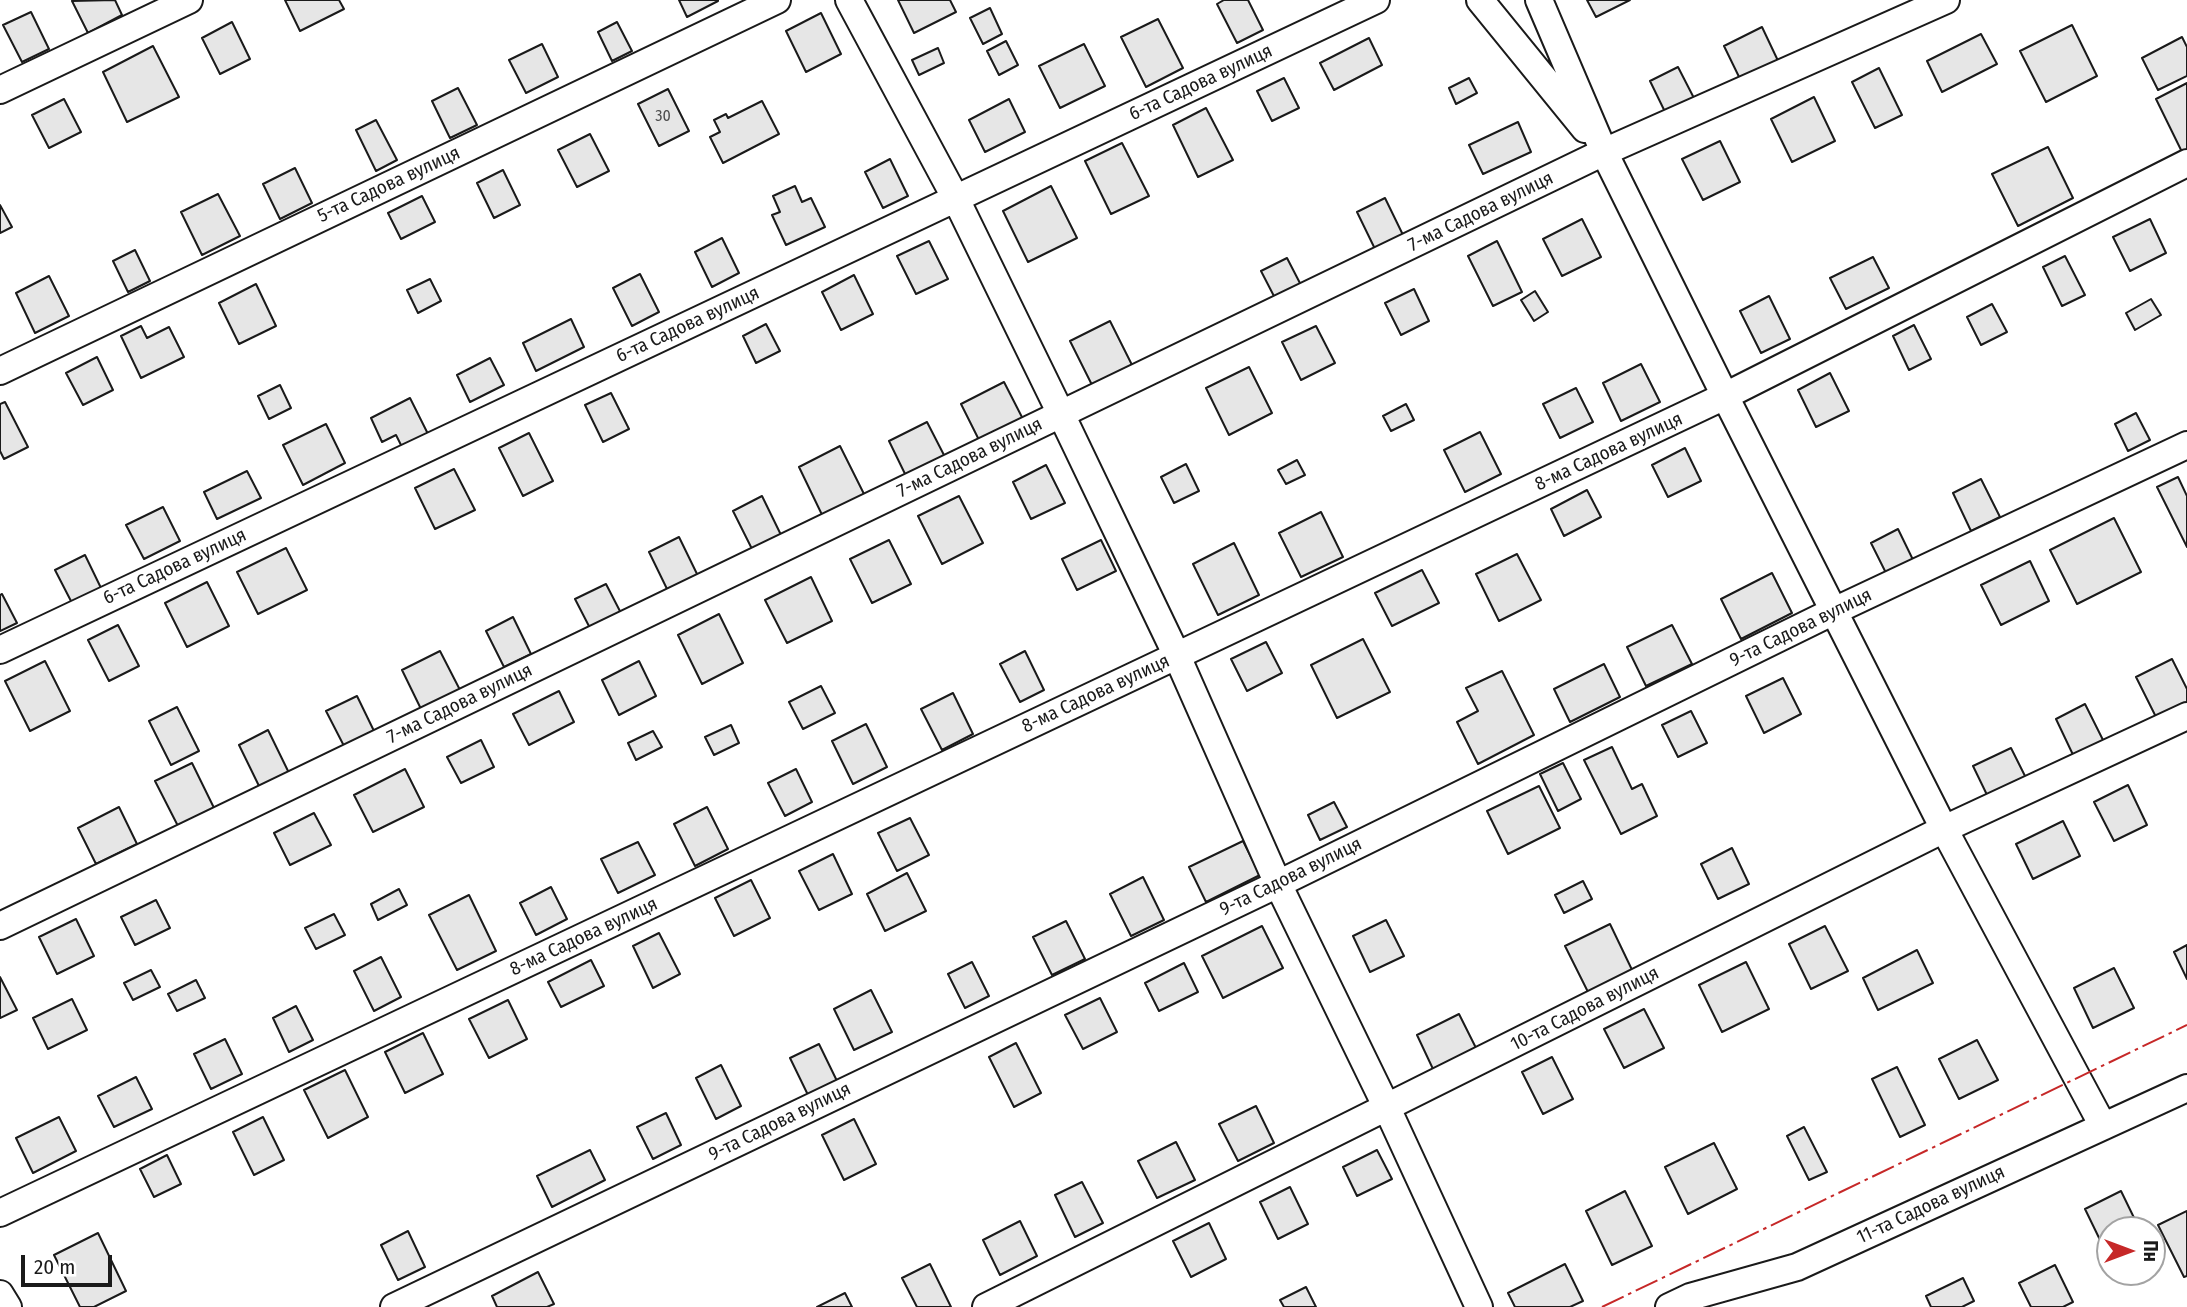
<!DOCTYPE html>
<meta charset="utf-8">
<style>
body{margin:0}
#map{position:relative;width:2187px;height:1307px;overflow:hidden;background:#fff;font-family:"Fira Sans Condensed",sans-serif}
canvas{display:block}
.north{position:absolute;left:2096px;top:1216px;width:70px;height:70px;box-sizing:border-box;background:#fff;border:2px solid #a3a3a3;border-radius:50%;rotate:90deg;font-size:19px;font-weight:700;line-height:28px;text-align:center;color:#1a1a1a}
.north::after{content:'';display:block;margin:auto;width:24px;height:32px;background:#c62828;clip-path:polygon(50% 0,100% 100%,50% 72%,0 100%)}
.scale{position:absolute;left:21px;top:1255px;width:91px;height:32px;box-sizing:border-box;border:4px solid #1a1a1a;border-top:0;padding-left:9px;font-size:21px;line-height:24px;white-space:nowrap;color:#1a1a1a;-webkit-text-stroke:5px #fff;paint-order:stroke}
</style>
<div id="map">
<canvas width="2187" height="1307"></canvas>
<div class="north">Пн</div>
<div class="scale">20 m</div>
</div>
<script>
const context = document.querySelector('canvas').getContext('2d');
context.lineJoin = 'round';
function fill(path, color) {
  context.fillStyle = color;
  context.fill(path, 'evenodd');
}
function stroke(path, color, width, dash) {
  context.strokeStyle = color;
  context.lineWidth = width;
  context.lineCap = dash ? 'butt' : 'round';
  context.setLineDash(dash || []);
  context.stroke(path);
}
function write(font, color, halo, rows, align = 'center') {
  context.font = font + ' "Fira Sans Condensed",sans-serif';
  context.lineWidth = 5;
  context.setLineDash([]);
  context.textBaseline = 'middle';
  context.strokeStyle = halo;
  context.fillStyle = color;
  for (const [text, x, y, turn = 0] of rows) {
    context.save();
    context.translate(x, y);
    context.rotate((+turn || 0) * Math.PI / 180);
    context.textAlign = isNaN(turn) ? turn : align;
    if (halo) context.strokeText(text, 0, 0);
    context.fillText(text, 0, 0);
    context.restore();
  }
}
const building = new Path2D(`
 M115 0 122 15 88 33 72 1Z
 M285 0H339L344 9 300 31Z
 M679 0H718V1L687 17Z
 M898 0H950L956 12 914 33Z
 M1224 0H1248L1263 30 1237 43 1217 4Z
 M1587 0H1630L1596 17Z
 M990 8 1002 34 983 44 970 18Z
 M31 12 49 49 22 62 3 25Z
 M821 13 841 54 806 72 786 31Z
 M1158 19 1183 68 1146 87 1121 37Z
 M232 22 250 59 220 74 202 38Z
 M617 22 632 51 612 61 598 32Z
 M2072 25 2097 76 2046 102 2020 51Z
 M1762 27 1780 65 1742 83 1724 46Z
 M1981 34 1997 64 1942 92 1927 61Z
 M2182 37 2187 47V76L2158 90 2142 58Z
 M1369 38 1382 65 1334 90 1320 63Z
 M1006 41 1018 65 999 75 987 51Z
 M542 44 558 77 526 93 509 60Z
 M1084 44 1105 86 1060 108 1039 66Z
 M153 46 179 97 127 122 103 72Z
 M938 48 944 63 919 75 912 60Z
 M1678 67 1697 104 1668 118 1650 81Z
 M1879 68 1902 115 1875 128 1852 82Z
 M1284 78 1299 108 1272 121 1257 91Z
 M1469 78 1477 93 1456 104 1449 88Z
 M2187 83V152L2183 154 2156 99Z
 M458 88 477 125 450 138 432 101Z
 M668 89 689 131 659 146 638 104Z
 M1814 97 1835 141 1792 162 1771 119Z
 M64 99 81 132 49 148 32 115Z
 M1009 99 1025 132 985 152 969 120Z
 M762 101 779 134 723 163 710 137 720 132 714 120 726 114 728 118Z
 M1206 108 1233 160 1198 177 1173 125Z
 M376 120 397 160 376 171 356 130Z
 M1518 122 1531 152 1483 174 1469 145Z
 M590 134 609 171 577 187 558 150Z
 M1720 141 1740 182 1703 200 1682 159Z
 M1122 143 1149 196 1111 214 1085 161Z
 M2048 147 2073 198 2018 226 1992 174Z
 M890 159 908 196 883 208 865 172Z
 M295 168 312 203 280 219 263 184Z
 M503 170 520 205 494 218 477 183Z
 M795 186 802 202 811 198 825 227 786 245 772 215 780 212 773 196Z
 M1051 186 1077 238 1028 262 1003 211Z
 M218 194 240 236 202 255 181 212Z
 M422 196 435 222 401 239 388 213Z
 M1385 198 1403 235 1375 249 1357 212Z
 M0 205 12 227 0 233Z
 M1582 219 1601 257 1562 276 1543 239Z
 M2150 219 2166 253 2130 271 2113 237Z
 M722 238 739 273 712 287 695 252Z
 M929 241 948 279 916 294 897 256Z
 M1497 241 1522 292 1493 306 1468 256Z
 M135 250 150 281 128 292 113 261Z
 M2065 256 2085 295 2062 306 2043 267Z
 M1873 257 1889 288 1846 309 1830 278Z
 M1287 258 1303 289 1277 302 1261 271Z
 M640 274 659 312 632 326 613 288Z
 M854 275 873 314 841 330 822 292Z
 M49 276 69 316 35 333 16 293Z
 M430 279 441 301 418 313 407 290Z
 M256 284 276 326 239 344 219 303Z
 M1414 289 1429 321 1401 335 1385 303Z
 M1535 291 1548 312 1534 321 1521 300Z
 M1769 296 1790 339 1761 353 1740 311Z
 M2151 299 2161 315 2135 330 2126 313Z
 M1992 304 2007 332 1981 345 1967 317Z
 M571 319 584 347 536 371 523 343Z
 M1110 321 1133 367 1093 387 1070 341Z
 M766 324 780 351 756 363 743 336Z
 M1914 325 1931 359 1909 370 1893 336Z
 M141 326 147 338 169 327 184 357 141 378 121 336Z
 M1316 326 1335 363 1301 380 1282 342Z
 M97 357 113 390 83 405 66 373Z
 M490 358 504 385 470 402 457 375Z
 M1641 364 1660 402 1621 421 1603 383Z
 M1249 367 1272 413 1229 435 1206 388Z
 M1830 373 1849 411 1816 427 1798 390Z
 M1004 382 1026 425 982 446 961 404Z
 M280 385 291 408 269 419 258 396Z
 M1576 388 1593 422 1560 438 1543 404Z
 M611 393 629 429 603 442 585 405Z
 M410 398 428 434 402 447 396 435 382 442 371 418Z
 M5 402 28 447 4 459 0 451V404Z
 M1406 404 1414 420 1391 431 1383 416Z
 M2136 413 2150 440 2128 451 2115 424Z
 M927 422 946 459 907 478 889 441Z
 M326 424 345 463 303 485 283 445Z
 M1480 432 1501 474 1465 492 1444 450Z
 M529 433 553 481 523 496 499 448Z
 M840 446 867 500 825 521 799 467Z
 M1685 448 1701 481 1668 497 1652 465Z
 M1297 460 1305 475 1286 484 1278 470Z
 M1186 464 1199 491 1174 503 1161 477Z
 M1046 465 1065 503 1031 519 1013 482Z
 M454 469 475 510 435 529 415 488Z
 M247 471 261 498 217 519 204 492Z
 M2178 477 2187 496V547L2157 487Z
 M1981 479 2000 517 1971 531 1953 493Z
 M1587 490 1601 517 1564 536 1551 509Z
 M762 496 782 537 753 551 733 511Z
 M959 496 983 543 942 564 918 516Z
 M163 507 180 541 144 559 126 525Z
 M1321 512 1343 557 1301 577 1279 533Z
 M2114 518 2141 572 2077 604 2050 550Z
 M1898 529 1916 566 1889 579 1871 543Z
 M679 537 698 576 668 591 649 552Z
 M889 540 911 584 872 603 850 559Z
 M1101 540 1116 571 1077 590 1062 559Z
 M1234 543 1259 595 1218 615 1193 564Z
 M286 548 307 590 258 614 237 572Z
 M1517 554 1541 600 1499 621 1476 574Z
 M85 555 101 588 72 603 55 570Z
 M2030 561 2049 601 2001 625 1981 585Z
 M1422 570 1439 603 1392 626 1375 593Z
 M1772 573 1792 613 1741 639 1721 599Z
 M811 577 832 621 787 643 765 600Z
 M207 582 229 626 187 647 165 603Z
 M606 584 623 617 592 632 575 599Z
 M2 594 17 623 0 631V595Z
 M719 614 743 663 702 684 678 635Z
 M513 617 531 654 504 667 486 631Z
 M118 625 139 666 109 681 88 640Z
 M1672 625 1692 664 1646 686 1627 647Z
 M1363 639 1390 692 1337 718 1311 665Z
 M1266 642 1282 673 1247 691 1231 659Z
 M440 651 460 690 421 709 402 670Z
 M1025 651 1044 690 1020 702 1000 664Z
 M2172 659 2187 689V703L2157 719 2136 677Z
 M45 661 70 711 30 731 5 681Z
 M639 661 656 696 619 715 602 680Z
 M1604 664 1620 697 1570 722 1554 689Z
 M1502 671 1534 735 1478 764 1457 722 1478 711 1466 688Z
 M1783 678 1801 714 1764 733 1746 696Z
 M821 686 835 713 803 729 789 702Z
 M559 691 574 722 529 745 513 714Z
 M953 693 973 734 942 750 921 709Z
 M357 696 374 731 344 746 326 711Z
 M2085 704 2105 744 2075 759 2056 719Z
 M177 707 199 751 171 765 149 721Z
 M1691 711 1707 743 1678 757 1662 725Z
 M866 724 887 767 853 784 832 741Z
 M731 725 739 743 714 755 705 737Z
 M268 730 289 773 260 788 239 745Z
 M653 731 662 747 636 760 628 743Z
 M481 740 494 767 461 783 447 757Z
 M1612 747 1632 789 1642 784 1657 816 1621 834 1584 760Z
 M2011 748 2027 780 1989 799 1973 766Z
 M192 763 216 812 180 830 155 781Z
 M1563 763 1581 799 1558 811 1540 774Z
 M405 769 424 807 373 832 354 795Z
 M796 769 812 802 785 816 768 783Z
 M2128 785 2147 825 2114 841 2094 802Z
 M1539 786 1560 828 1508 854 1487 811Z
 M1334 802 1347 827 1320 840 1308 815Z
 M119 807 137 844 96 864 78 828Z
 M707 807 728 849 695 866 674 824Z
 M314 813 331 845 290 865 274 833Z
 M910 818 929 855 897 871 878 833Z
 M2063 821 2080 856 2033 879 2016 844Z
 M1243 841 1260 875 1206 902 1189 867Z
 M638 842 655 875 618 893 601 859Z
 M1732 848 1749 884 1718 899 1701 864Z
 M833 854 852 894 819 910 799 871Z
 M907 873 926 911 885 931 867 894Z
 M1143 877 1164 920 1131 936 1110 894Z
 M751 880 770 918 734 936 715 898Z
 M1583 881 1592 899 1564 913 1555 895Z
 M551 887 567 919 536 935 520 903Z
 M399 889 407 905 378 920 371 904Z
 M469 895 496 951 457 970 429 915Z
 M156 900 170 928 135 945 121 917Z
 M334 914 345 935 316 949 305 928Z
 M76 919 94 956 57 974 39 937Z
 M1386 920 1404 956 1370 972 1353 936Z
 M1066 921 1085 959 1052 975 1033 937Z
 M1610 924 1634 974 1590 996 1565 946Z
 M1262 926 1283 968 1223 998 1202 956Z
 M1825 926 1848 971 1811 989 1789 944Z
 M659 933 680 974 653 988 633 946Z
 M2187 945V979L2174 952Z
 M1917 950 1933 983 1878 1010 1863 978Z
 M381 957 401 997 374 1011 354 971Z
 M591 960 604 986 561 1007 548 982Z
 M972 962 989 996 965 1008 948 974Z
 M1746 962 1769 1009 1722 1032 1699 985Z
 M1184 963 1198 992 1159 1011 1145 983Z
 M2114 968 2134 1008 2093 1028 2074 988Z
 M151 970 160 987 133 1000 124 983Z
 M0 977 17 1010 0 1018Z
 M196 980 205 998 177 1011 168 994Z
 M871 990 892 1032 854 1050 834 1009Z
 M1100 998 1117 1032 1083 1049 1065 1015Z
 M72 999 87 1030 48 1049 33 1018Z
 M508 1000 527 1039 489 1058 469 1019Z
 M296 1006 313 1040 289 1052 273 1018Z
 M1644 1009 1664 1048 1624 1068 1604 1029Z
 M1459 1014 1476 1048 1433 1069 1417 1035Z
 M423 1033 443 1074 405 1093 385 1052Z
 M225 1039 242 1074 211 1089 194 1054Z
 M1977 1040 1998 1080 1959 1099 1939 1059Z
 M1016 1043 1041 1093 1014 1107 989 1057Z
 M819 1044 837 1081 808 1095 790 1058Z
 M1552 1057 1573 1099 1543 1114 1522 1072Z
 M721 1065 741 1106 716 1119 696 1078Z
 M1897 1067 1925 1125 1900 1137 1872 1079Z
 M345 1070 368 1117 328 1138 304 1090Z
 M136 1077 152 1109 114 1127 98 1096Z
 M1256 1106 1274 1143 1238 1161 1219 1124Z
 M666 1113 681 1145 653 1159 637 1127Z
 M59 1117 76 1151 33 1173 16 1138Z
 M263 1117 284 1160 254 1175 233 1132Z
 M854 1119 876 1164 844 1180 822 1135Z
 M1804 1127 1827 1172 1809 1180 1787 1136Z
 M1176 1142 1195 1180 1157 1198 1138 1161Z
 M1714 1143 1737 1189 1688 1214 1665 1167Z
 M590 1150 605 1180 552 1207 537 1176Z
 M1377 1150 1392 1179 1357 1196 1343 1167Z
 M167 1155 181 1184 154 1197 140 1169Z
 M1082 1182 1103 1223 1075 1237 1055 1195Z
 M1290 1187 1308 1224 1278 1239 1260 1202Z
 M1625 1191 1652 1246 1612 1265 1586 1211Z
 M2121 1191 2138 1226 2129 1230H2110V1240L2102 1244 2085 1209Z
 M2187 1211V1276L2184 1277 2158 1225Z
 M1020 1221 1037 1256 1000 1275 983 1240Z
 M1209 1223 1226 1259 1191 1277 1173 1241Z
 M408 1231 425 1267 398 1280 381 1245Z
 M98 1233 126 1291 94 1307H80L54 1255Z
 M930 1264 951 1307H917L902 1278Z
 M1565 1264 1583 1301 1570 1307H1515L1508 1293Z
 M2055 1265 2073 1302 2063 1307H2031L2019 1283Z
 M538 1272 554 1304 547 1307H497L492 1296Z
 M1963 1278 1974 1301 1962 1307H1931L1926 1296Z
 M1306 1287 1316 1307H1284L1280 1300Z
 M845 1293 852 1307H817Z`);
const minor = new Path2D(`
 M849 0 956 199 1061 414 1177 656 1278 884 1387 1108 1479 1307
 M1480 0 1585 129
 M1539 0 1604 152 1725 396 1944 829 2103 1126
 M0 90 189 0
 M0 371 777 0
 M0 650 1376 0
 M0 926 1604 152 1946 0
 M0 1213 1725 396 2187 163
 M0 1294 8 1307
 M394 1307 1278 884 1834 611 2187 445
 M986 1307 1944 829 2187 716
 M1669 1307 1690 1297 1797 1267 2187 1088`);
const power = new Path2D(`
 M1602 1307 2187 1025`);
const numberNames = [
 ["30",663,117]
];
const streetNames = [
 ["6-та Садова вулиця",1201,83,-25],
 ["5-та Садова вулиця",389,185,-25],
 ["7-ма Садова вулиця",1481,212,-26],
 ["6-та Садова вулиця",688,325,-25],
 ["8-ма Садова вулиця",1609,452,-25],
 ["7-ма Садова вулиця",970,458,-26],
 ["6-та Садова вулиця",175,567,-25],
 ["9-та Садова вулиця",1801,628,-26],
 ["8-ма Садова вулиця",1096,694,-25],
 ["7-ма Садова вулиця",460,704,-26],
 ["9-та Садова вулиця",1291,877,-26],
 ["8-ма Садова вулиця",584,937,-25],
 ["10-та Садова вулиця",1585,1009,-27],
 ["9-та Садова вулиця",780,1122,-26],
 ["11-та Садова вулиця",1931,1205,-25]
];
fill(building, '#e6e6e6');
stroke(building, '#1a1a1a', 2);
stroke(minor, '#1a1a1a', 30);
stroke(minor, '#fff', 26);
stroke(power, '#c62828', 2, [24, 5, 3.5, 5]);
write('16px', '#4d4d4d', null, numberNames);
write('19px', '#1a1a1a', '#fff', streetNames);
</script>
